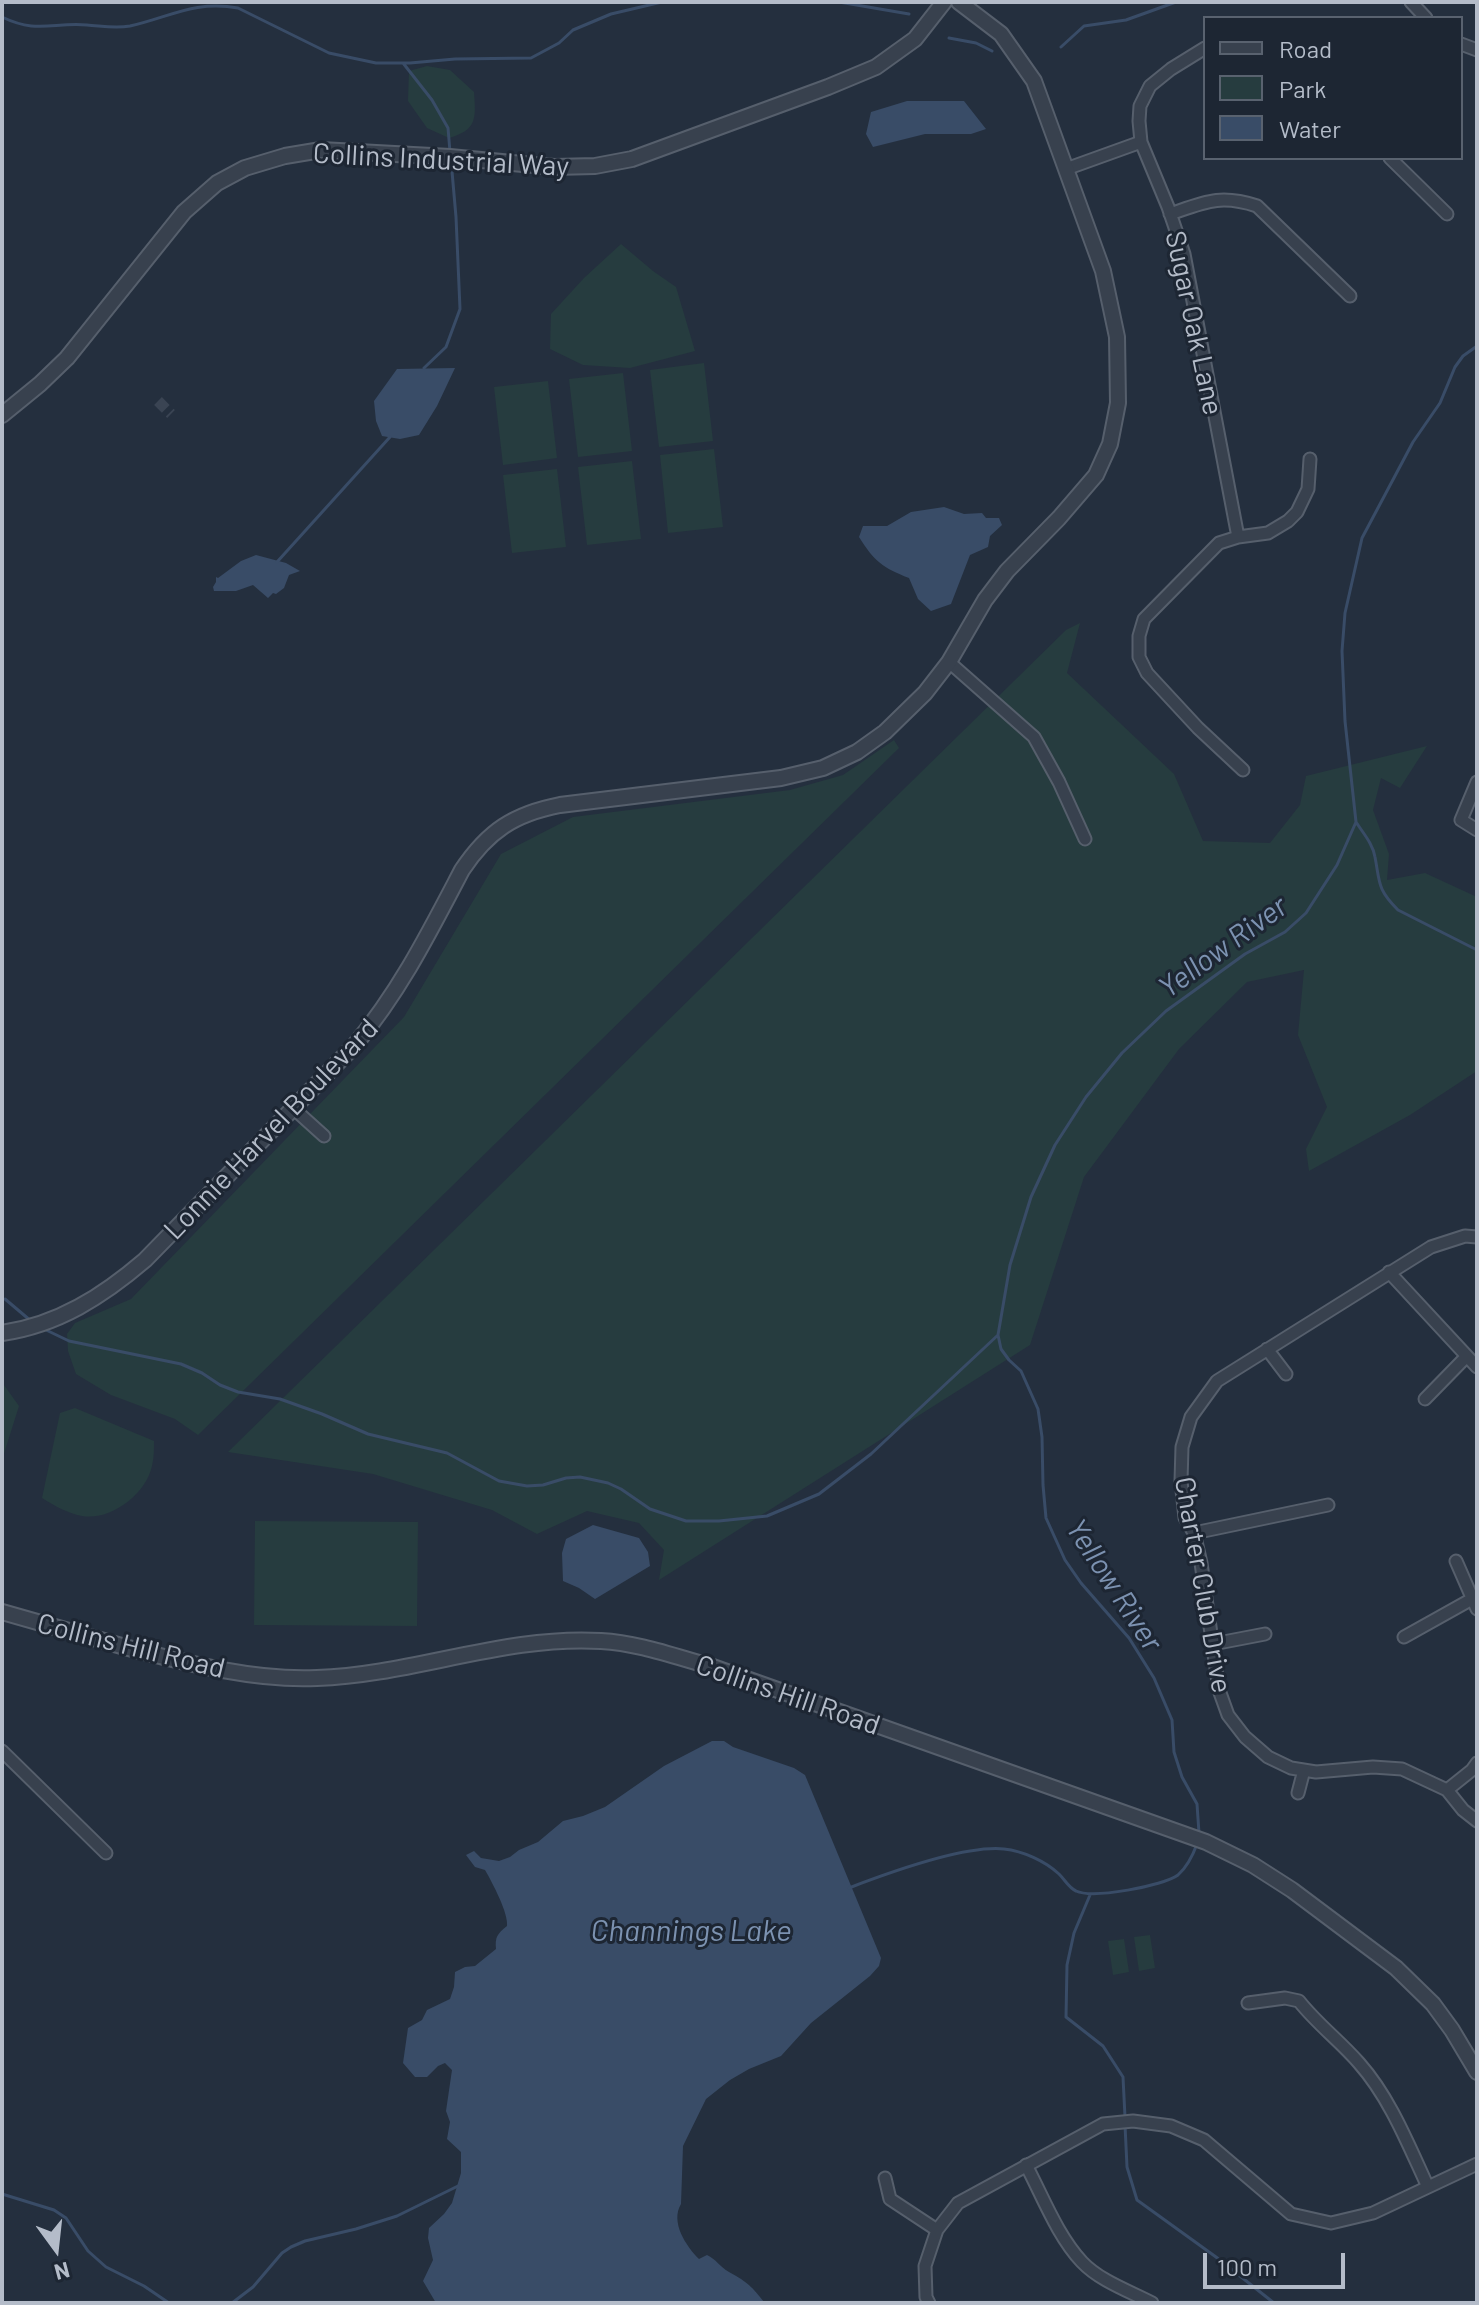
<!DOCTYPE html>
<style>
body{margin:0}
#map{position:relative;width:1479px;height:2305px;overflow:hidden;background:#242f3e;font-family:Barlow,sans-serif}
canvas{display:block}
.frame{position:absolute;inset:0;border:4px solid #b4bcc9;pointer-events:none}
.legend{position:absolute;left:1203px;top:16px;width:260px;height:144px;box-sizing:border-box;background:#1d2633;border:2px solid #59626f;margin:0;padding:10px 14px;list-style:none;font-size:24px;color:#b4bcc9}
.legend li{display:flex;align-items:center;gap:16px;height:40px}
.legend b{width:40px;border:2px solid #59626f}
.north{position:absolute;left:16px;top:2209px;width:80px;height:80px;-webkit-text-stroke:6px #1d2633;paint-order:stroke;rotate:165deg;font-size:22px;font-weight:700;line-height:32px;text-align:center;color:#b4bcc9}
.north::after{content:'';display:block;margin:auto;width:28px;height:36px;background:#b4bcc9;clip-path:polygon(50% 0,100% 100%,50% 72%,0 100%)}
.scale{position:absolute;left:1203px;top:2253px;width:142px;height:36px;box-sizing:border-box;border:4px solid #b4bcc9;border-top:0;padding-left:10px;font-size:24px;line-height:28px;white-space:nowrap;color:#b4bcc9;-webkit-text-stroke:6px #1d2633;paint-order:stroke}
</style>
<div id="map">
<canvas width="1479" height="2305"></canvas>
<div class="frame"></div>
<ul class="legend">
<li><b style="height:10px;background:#38414e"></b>Road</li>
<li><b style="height:22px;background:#263c3f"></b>Park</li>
<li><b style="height:22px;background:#394c67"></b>Water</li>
</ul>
<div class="north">N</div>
<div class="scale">100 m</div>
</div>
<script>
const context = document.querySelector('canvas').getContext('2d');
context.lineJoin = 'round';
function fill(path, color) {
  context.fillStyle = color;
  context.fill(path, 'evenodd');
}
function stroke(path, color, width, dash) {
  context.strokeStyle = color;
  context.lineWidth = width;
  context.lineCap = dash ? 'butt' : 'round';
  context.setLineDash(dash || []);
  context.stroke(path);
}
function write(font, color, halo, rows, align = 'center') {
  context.font = font + ' Barlow,sans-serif';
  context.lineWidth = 6;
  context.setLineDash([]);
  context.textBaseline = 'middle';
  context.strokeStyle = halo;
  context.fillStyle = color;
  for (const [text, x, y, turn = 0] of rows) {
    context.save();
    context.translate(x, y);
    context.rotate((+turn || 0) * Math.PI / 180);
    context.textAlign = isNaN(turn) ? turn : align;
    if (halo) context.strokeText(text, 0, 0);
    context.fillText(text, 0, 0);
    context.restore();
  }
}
const green = new Path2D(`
 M427 66 450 70 474 92C476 119 477 130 449 138L427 128 408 101 409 71Z
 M621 244 653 271 676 287 695 351 630 368 583 365 550 349 551 314 584 278Z
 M704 363 713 441 659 447 650 370Z
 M623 373 632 451 578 457 569 379Z
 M548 381 557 458 503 465 494 387Z
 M714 449 723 527 668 533 660 455Z
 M632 461 641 539 587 545 578 467Z
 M557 469 566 547 512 553 503 475Z
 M1080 623 1067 673 1174 774 1203 841 1270 843 1300 805 1306 776 1427 746 1400 788 1381 778 1373 810 1389 854 1387 880 1425 873 1477 897V1071L1410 1115 1309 1171 1306 1149 1327 1107 1298 1035 1304 970 1247 982 1179 1049 1084 1177 1030 1345 659 1580 664 1550 639 1523 587 1511 537 1534 492 1510 373 1474 228 1452 1066 630Z
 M894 740 899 748 198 1435 175 1419 111 1395 76 1374 68 1351 67 1334 75 1323 131 1299 404 1017 501 854 573 817 790 790 843 775Z
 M2 1385H4L19 1406 2 1460Z
 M75 1408 154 1441C154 1449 154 1458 152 1466 146 1494 111 1521 82 1516 67 1513 55 1506 42 1498L60 1413Z
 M255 1521 418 1522 417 1626 254 1625Z
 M1150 1935 1155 1968 1139 1971 1134 1937Z
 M1124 1939 1129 1972 1113 1975 1108 1941Z`);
const water = new Path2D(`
 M907 101H964L986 129 971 134H925L873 147 866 134 871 112Z
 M455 368 437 406 419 435 400 439 382 436 376 421 374 401 397 369Z
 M944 507 964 514 982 513 986 518H999L1002 525 990 536 988 547 970 555 951 604 931 611 918 599 909 578C883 568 874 561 859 537L863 526H887L911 512Z
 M256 555 286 563 300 571 289 575 284 588 276 594 273 593 268 598 253 585 236 591H214L213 587 216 582V577L218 578 241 561Z
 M593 1525 639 1538 648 1552 650 1566 595 1599 579 1588 563 1581 562 1553 566 1539Z
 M712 1741H724L733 1747 794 1768 805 1775 881 1958 879 1966 870 1976 811 2023 781 2056 749 2069 730 2080 706 2099 683 2146 681 2204C670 2222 686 2246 699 2259L707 2255C716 2259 720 2267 729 2272 749 2283 751 2286 765 2303H436L423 2281 433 2260 428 2238 429 2228 444 2214 452 2203 461 2173V2152L447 2139 450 2122 446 2111 452 2070 445 2063 438 2066 427 2077H415L403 2063 408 2028 422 2020 427 2010 450 1999 454 1987 455 1972 465 1967 475 1966 496 1949C495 1937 497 1934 507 1926 509 1914 492 1882 485 1870L475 1867 466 1855 474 1851 481 1858 499 1861 510 1857 519 1850 538 1842 563 1821 583 1816 605 1807 664 1766Z`);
const stream = new Path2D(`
 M839 2 909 14
 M2 17C37 34 53 22 87 25 102 26 115 29 130 26 170 17 195 0 238 8L329 53 376 63H410L455 59 531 58 559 43 573 30 611 14 662 2
 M949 38 976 43 992 51
 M1061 47 1084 26 1126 20 1176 2
 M403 63 432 100 448 128 450 152
 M424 368 446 347 460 309 456 217 451 160
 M277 562 390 437
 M1356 822C1363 833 1373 844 1375 857 1380 883 1377 889 1398 910L1477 950
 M5 1299 31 1321
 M44 1329 69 1341 181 1364 202 1373 220 1385 238 1392 280 1399 322 1414 368 1434 447 1453 499 1481 527 1486 543 1485 566 1478 580 1477 608 1483 621 1489 650 1509 686 1521H719L767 1516 819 1494 871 1454 998 1335
 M1199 1833 1197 1804 1182 1777 1174 1752 1172 1720 1154 1678 1129 1638 1081 1583 1065 1560 1046 1518 1043 1485 1042 1437 1038 1409 1021 1371 1009 1360 1001 1349 998 1335 1010 1265 1031 1197 1055 1145 1086 1097 1122 1053 1166 1011 1245 954 1285 932 1306 913 1337 865 1356 822 1345 721 1342 651 1345 613 1362 538 1413 442 1440 403 1455 367 1463 356 1477 346
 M849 1888C888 1873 964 1845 1004 1849 1023 1851 1045 1861 1059 1874 1065 1880 1069 1888 1076 1891 1093 1899 1163 1886 1178 1875 1187 1867 1193 1855 1197 1844
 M1090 1895 1074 1933 1067 1965 1066 2017 1103 2046 1123 2077 1125 2117
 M1125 2125 1127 2167 1137 2200 1216 2257 1274 2303
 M2 2194 54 2210 66 2218 88 2251 106 2267 144 2286 169 2303
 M232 2303 253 2287 282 2253 291 2247 305 2241 356 2229 397 2216 458 2186`);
const minorTunnel = new Path2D(`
 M158 401 171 414`);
const minor = new Path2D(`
 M1411 2 1426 18
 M1461 44 1477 50
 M1205 48 1171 69 1150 86 1140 106 1139 121 1141 142 1168 207 1184 254 1238 537
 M1390 158 1447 214
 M1066 169 1141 142
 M1170 214C1205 202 1220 194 1257 206L1350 296
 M949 662 1034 737 1059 782 1085 839
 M1243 770 1198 728 1147 673 1139 657V636L1144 619 1219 543 1238 537 1268 533 1288 521 1297 512 1308 489 1310 459
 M1477 782 1461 820 1477 830
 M293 1108 324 1136
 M1477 1237 1465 1236 1431 1247 1217 1381 1191 1417 1182 1447 1181 1481 1185 1518 1194 1533 1201 1563 1219 1690 1228 1715 1245 1737 1268 1757 1291 1768 1316 1772 1373 1767 1402 1769 1447 1790 1463 1810 1477 1821
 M1389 1272 1477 1367
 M1267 1349 1286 1374
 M1425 1399 1466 1357
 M1194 1533 1328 1505
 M1456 1561 1477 1609
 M1404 1637 1472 1599
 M1213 1644 1265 1634
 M2 1751 106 1853
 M1447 1790 1472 1770 1477 1763
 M1298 1793 1304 1770
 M1248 2003 1285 1998 1299 2001C1317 2024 1340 2041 1359 2063 1390 2098 1408 2144 1428 2187
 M1026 2165C1043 2197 1057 2235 1082 2262 1100 2281 1129 2291 1152 2303
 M885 2178 890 2199 937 2230
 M929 2303 926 2297 925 2266 937 2230 958 2203 1103 2124 1133 2121 1171 2126 1204 2140 1291 2214 1331 2223 1373 2213 1477 2164`);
const tertiary = new Path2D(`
 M2 415 40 384 67 358 184 212 217 183 245 168 285 156 321 150 450 157 554 167 595 166 632 159 828 87 876 67 915 39 944 2
 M2 1333C58 1325 103 1296 145 1260L354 1046C400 991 429 933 462 870 488 831 514 814 560 805L781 778 823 768 857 752 885 732 925 693 949 662 985 600 1007 571 1059 518 1096 475 1110 444 1118 403 1117 337 1103 271 1034 81 1001 34 959 2
 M2 1612C43 1624 84 1635 125 1647 187 1663 253 1681 317 1678 412 1675 505 1635 601 1641 639 1643 676 1657 713 1667L1206 1842 1253 1865 1292 1890 1396 1968 1433 2004 1452 2030 1477 2072`);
const streetNames = [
 ["Collins Industrial Way",441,160,3],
 ["Sugar Oak Lane",1194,323,78],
 ["Lonnie Harvel Boulevard",271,1129,-46],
 ["Charter Club Drive",1203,1585,80],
 ["Collins Hill Road",131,1646,14],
 ["Collins Hill Road",788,1695,19]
];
const waterNames = [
 ["Yellow River",1223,947,-36],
 ["Yellow River",1114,1585,57],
 ["Channings Lake",691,1931]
];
fill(green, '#263c3f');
fill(water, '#394c67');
stroke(stream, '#394c67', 3);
stroke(minorTunnel, '#3a4453', 11, [11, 5.5]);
stroke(minor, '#565f6c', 15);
stroke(tertiary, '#565f6c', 18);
stroke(minor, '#38414e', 11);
stroke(tertiary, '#38414e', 14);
write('28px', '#b4bcc9', '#1d2633', streetNames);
write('italic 30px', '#7c92b1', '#1d2633', waterNames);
</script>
